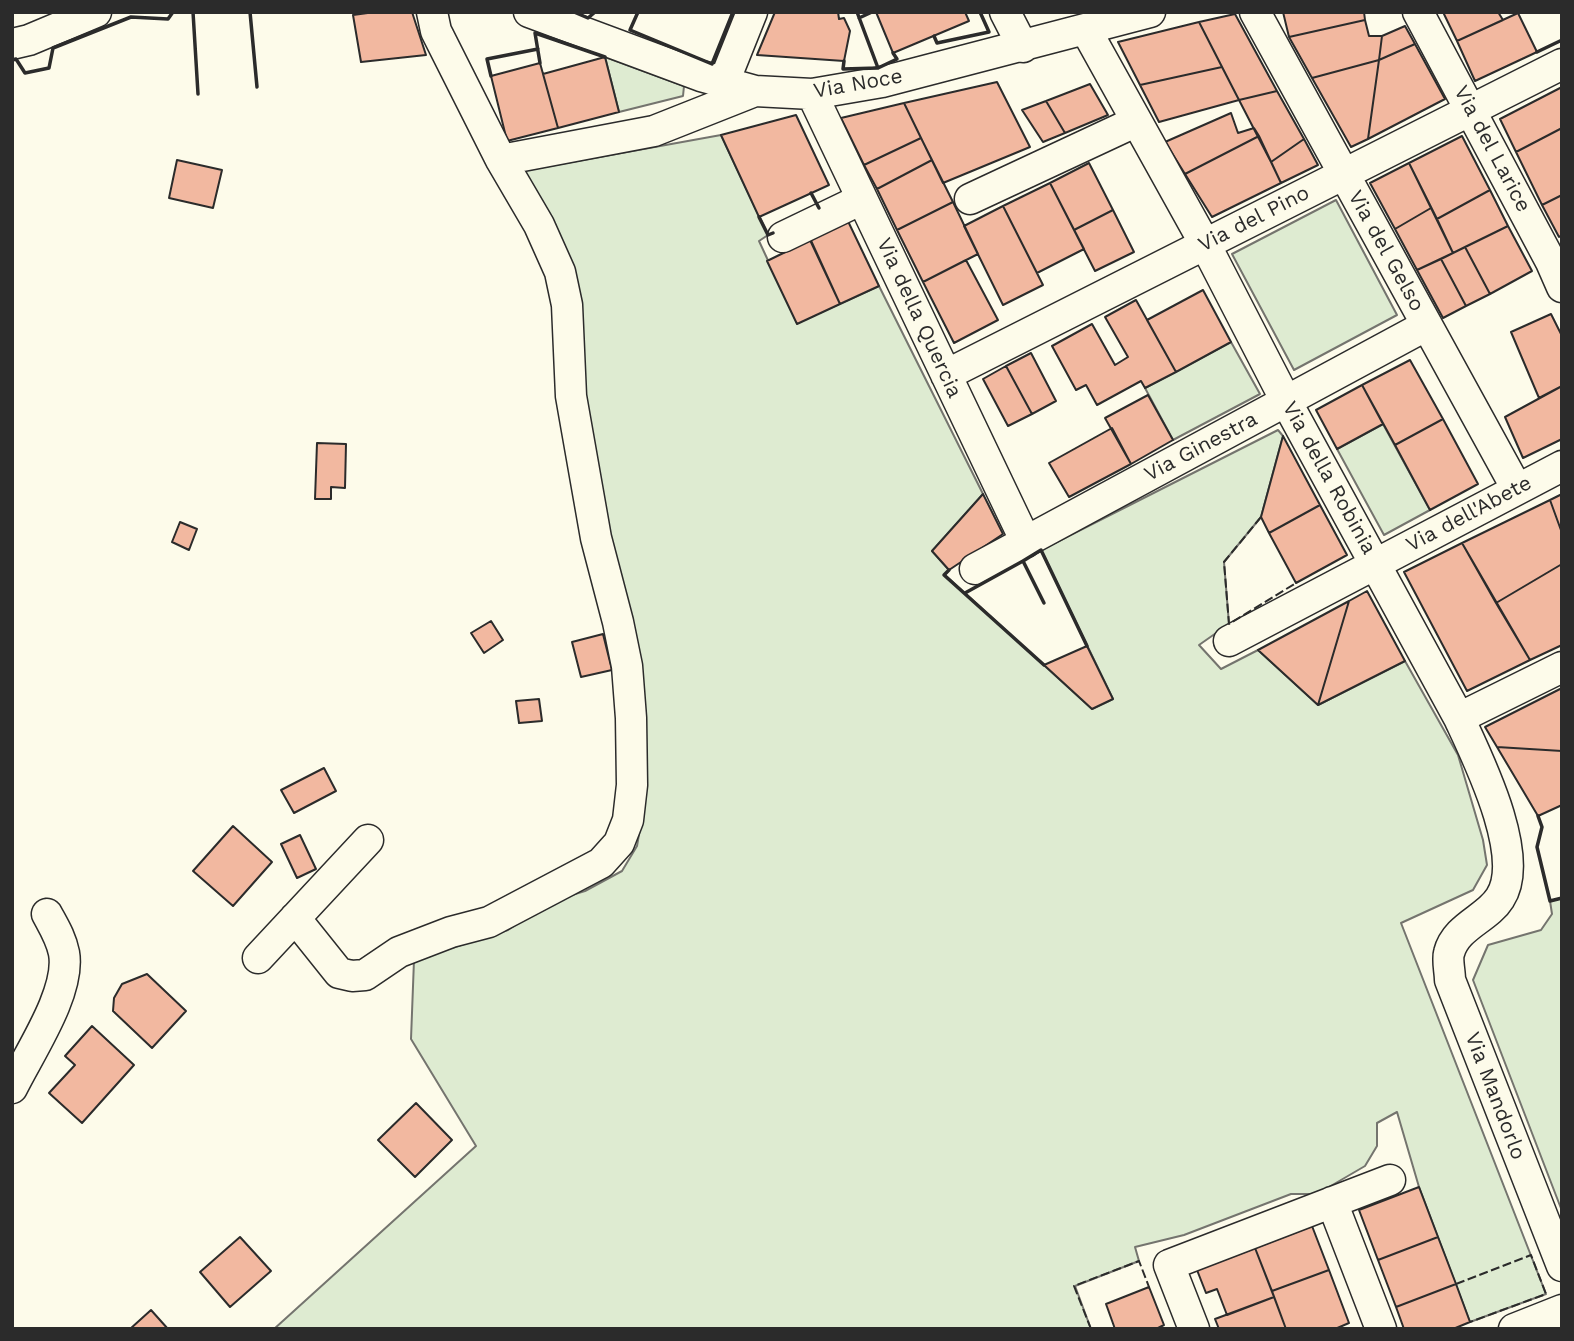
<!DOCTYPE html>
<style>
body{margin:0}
#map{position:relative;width:1574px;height:1341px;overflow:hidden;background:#fdfbea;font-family:"Work Sans",sans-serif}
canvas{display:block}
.frame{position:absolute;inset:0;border:14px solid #2b2b2b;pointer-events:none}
</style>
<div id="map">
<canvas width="1574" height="1341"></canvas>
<div class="frame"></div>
</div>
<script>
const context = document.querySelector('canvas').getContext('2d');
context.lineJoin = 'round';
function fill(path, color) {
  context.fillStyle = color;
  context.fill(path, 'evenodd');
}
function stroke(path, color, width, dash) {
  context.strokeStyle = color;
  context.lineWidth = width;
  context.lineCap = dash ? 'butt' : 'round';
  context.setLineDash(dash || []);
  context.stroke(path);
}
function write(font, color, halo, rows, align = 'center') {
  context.font = font + ' "Work Sans",sans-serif';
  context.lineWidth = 5;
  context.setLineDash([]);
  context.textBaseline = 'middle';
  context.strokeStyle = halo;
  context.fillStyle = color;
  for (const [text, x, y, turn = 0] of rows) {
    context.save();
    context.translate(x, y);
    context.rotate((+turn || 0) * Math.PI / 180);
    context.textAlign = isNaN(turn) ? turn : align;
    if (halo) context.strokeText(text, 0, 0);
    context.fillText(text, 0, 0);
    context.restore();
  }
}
const green = new Path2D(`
 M605 57 684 86 683 96 619 112Z
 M721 135 768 235 759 241 797 323 879 286 983 494 932 551 949 570 945 575 1092 709 1113 699 1041 550 1278 430 1283 436 1261 517 1224 562 1229 624 1199 645 1221 669 1258 650 1318 705 1405 661 1458 755 1483 840 1487 865 1473 890 1401 923 1546 1294 1470 1322 1419 1187 1397 1112 1377 1123V1146L1365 1166 1317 1194H1291L1184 1235 1135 1247 1139 1261 1075 1286 1091 1329H274L476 1146 411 1039 414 960 508 930 549 902 585 891 622 871 637 846 646 793V721L627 611 604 541 599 473 522 171Z
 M1336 200 1397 315 1294 370 1232 254Z
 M1231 342 1260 394 1173 440 1145 388Z
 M1383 424 1430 510 1384 535 1337 449Z
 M1562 898V1211L1473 980 1488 945 1541 930 1552 914 1550 901Z`);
const building = new Path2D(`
 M375 12H412L426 55 361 62 353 15Z
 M775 12H838L839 19 844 18 850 31 844 61 757 55Z
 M876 12H965L969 21 893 53Z
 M1283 12H1364L1365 20 1289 37Z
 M1443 12H1498L1503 20 1457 41Z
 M1518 13 1537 52 1475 81 1457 41Z
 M1235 14 1277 91 1239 100 1199 22Z
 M1365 20 1369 36H1382L1379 60 1312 78 1289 37Z
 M1199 22 1222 67 1140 85 1118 42Z
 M1405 26 1415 44 1379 60 1382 36Z
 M1415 44 1445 99 1368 139 1379 60Z
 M605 57 619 112 558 128 543 74Z
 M1379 60 1368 139 1351 147 1312 78Z
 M540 63 558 128 507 141 491 76Z
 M1222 67 1239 100 1159 122 1140 85Z
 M997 82 1030 147 943 183 904 103Z
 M1090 84 1108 115 1065 133 1046 101Z
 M1562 87V128L1516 152 1500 119Z
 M1277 91 1304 139 1271 162 1239 100Z
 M1046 101 1065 133 1043 142 1022 110Z
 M904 103 921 138 864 165 841 118Z
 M1231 113 1238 133 1254 128 1259 136 1185 174 1165 142Z
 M796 115 829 185 759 217 721 135Z
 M1562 128V195L1542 205 1516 152Z
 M1259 136 1281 183 1212 217 1185 174Z
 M1462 136 1490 190 1437 219 1409 163Z
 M921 138 932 160 877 189 864 165Z
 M1304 139 1318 165 1281 183 1271 162Z
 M177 160 222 170 213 208 169 198Z
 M932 160 953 202 897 230 877 189Z
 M1089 163 1113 210 1074 230 1050 183Z
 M1409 163 1431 208 1395 229 1370 183Z
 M1050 183 1084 249 1037 273 1003 206Z
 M1490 190 1508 226 1453 253 1437 219Z
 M1562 195V235L1559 237 1542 205Z
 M953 202 978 254 923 282 897 230Z
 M1003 206 1043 285 1003 305 964 226Z
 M1431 208 1453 253 1417 270 1395 229Z
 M1113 210 1134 252 1095 271 1074 230Z
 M846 217 879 286 840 304 808 234Z
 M1508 226 1532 271 1490 294 1465 247Z
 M810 240 840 304 797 324 767 261Z
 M1465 247 1490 294 1466 306 1441 259Z
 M1441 259 1466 306 1443 318 1417 270Z
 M966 260 998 320 954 343 923 282Z
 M1203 290 1231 342 1176 372 1147 320Z
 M1136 300 1176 372 1145 388 1141 381 1097 405 1086 385 1076 390 1052 346 1092 324 1115 365 1128 357 1105 317Z
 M1551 314 1562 336V386L1539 398 1511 332Z
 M1031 353 1056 401 1032 414 1006 366Z
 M1410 360 1443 419 1395 445 1362 385Z
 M1006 366 1032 414 1008 426 983 379Z
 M1362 385 1383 424 1337 449 1316 410Z
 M1562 386V439L1523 458 1505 417Z
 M1148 395 1173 440 1131 464 1105 418Z
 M1443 419 1478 484 1430 510 1395 445Z
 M1112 428 1131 464 1069 497 1049 463Z
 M1283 436 1320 505 1269 533 1261 517Z
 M317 443 346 444 345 488 331 487V499H315Z
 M983 494 1003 534 949 570 932 551Z
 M1562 494V533L1550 500Z
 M1550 500 1562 533V564L1496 603 1462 543Z
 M1320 505 1347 555 1296 583 1269 533Z
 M180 522 197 529 189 550 172 542Z
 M1462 543 1530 660 1467 691 1404 572Z
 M1562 564V645L1530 660 1496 603Z
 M1367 591 1405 661 1318 705 1349 601Z
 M1349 601 1318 705 1258 650Z
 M491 621 503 640 484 653 471 633Z
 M603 634 612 670 581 677 572 642Z
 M1087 646 1113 699 1092 709 1044 665Z
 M1562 688V751L1497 747 1485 727Z
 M539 699 542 721 519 723 516 701Z
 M1497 747 1562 751V805L1538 816Z
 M324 768 336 791 294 813 281 790Z
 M233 826 272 862 233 906 193 871Z
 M300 835 316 869 297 878 281 844Z
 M147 974 186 1011 152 1048 113 1011 114 998 122 984Z
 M92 1026 134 1065 82 1123 49 1093 75 1065 65 1056Z
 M416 1103 452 1140 415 1177 378 1140Z
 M1419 1187 1438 1237 1378 1260 1359 1210Z
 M1312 1226 1329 1270 1272 1291 1255 1248Z
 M240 1237 271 1271 230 1307 200 1272Z
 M1438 1237 1456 1284 1396 1307 1378 1260Z
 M1255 1248 1274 1297 1227 1315 1217 1289 1206 1293 1197 1270Z
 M1329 1270 1349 1323 1335 1329H1286L1272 1291Z
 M1456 1284 1470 1322 1453 1329H1404L1396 1307Z
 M1149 1287 1164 1325 1156 1329H1115L1106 1304Z
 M1274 1297 1286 1329H1219L1215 1319Z
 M151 1310 168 1329H130Z`);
const street = new Path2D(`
 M529 12 701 76 755 91 812 94 882 82 1150 12
 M1005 12 1023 47
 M1255 12 1517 489
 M1418 12 1551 262 1562 287
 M1086 30 1205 244 1286 401 1459 718C1478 759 1527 857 1500 898 1487 919 1456 926 1449 953 1447 960 1450 972 1450 980L1562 1266
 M12 44 29 40 96 12
 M724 82 752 12
 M812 94 1026 542
 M501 160 654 131 755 91
 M970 199 1135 122
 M783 237 862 199
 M946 375 1562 64
 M975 569 1427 325
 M1229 641 1562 466
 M1459 718 1562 667
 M295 918 339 973 352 976 365 975 399 952 451 932 489 922 601 863 619 843 628 820 632 785 631 718 627 666 618 622 596 538 571 396 567 305 560 272 539 225 501 160 436 31 432 12
 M258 958 368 840
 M12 1088C29 1053 71 992 64 953 61 938 54 927 47 914
 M1332 1202 1381 1329
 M1194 1329 1169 1265 1390 1180
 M1514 1329 1562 1310`);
const fence = new Path2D(`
 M1261 517 1224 562 1229 624 1296 583
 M1456 1284 1531 1255 1546 1294 1470 1322
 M1091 1329 1074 1286 1139 1261 1149 1287`);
const wall = new Path2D(`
 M193 12 198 94
 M250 12 257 87
 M574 12 588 18 595 12
 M638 12 630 30 712 64 733 12
 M857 12 878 68
 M859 18 872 12
 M934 36 937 43 989 32 980 12
 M1537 52 1562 40
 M12 60 16 59 25 73 49 68 53 48 131 17 168 19 173 12
 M844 61 843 69 878 68 897 59 893 53
 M540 63 535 33 605 57
 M491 76 487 59 538 49
 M811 193 819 208
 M759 217 768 235 773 233
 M1023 561 1041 550 1087 646
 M949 570 944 575 1044 665
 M965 593 1023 561 1044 603
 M1538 816 1542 827 1537 847 1550 901 1562 898`);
const streetNames = [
 ["Via Noce",858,84,-10],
 ["Via del Larice",1492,149,62],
 ["Via del Pino",1254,219,-27],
 ["Via del Gelso",1386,251,61],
 ["Via della Quercia",919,318,65],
 ["Via Ginestra",1201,447,-28],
 ["Via della Robinia",1329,478,61],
 ["Via dell'Abete",1469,514,-28],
 ["Via Mandorlo",1495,1096,69]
];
fill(green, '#deebd1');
stroke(green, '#74746e', 2);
fill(building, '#f2b8a0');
stroke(building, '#2b2b2b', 2);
stroke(street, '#2b2b2b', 33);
stroke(street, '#fdfbea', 30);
stroke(fence, '#2b2b2b', 2, [9, 3.5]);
stroke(wall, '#2b2b2b', 3.5);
write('21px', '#2b2b2b', '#fdfbea', streetNames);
</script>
